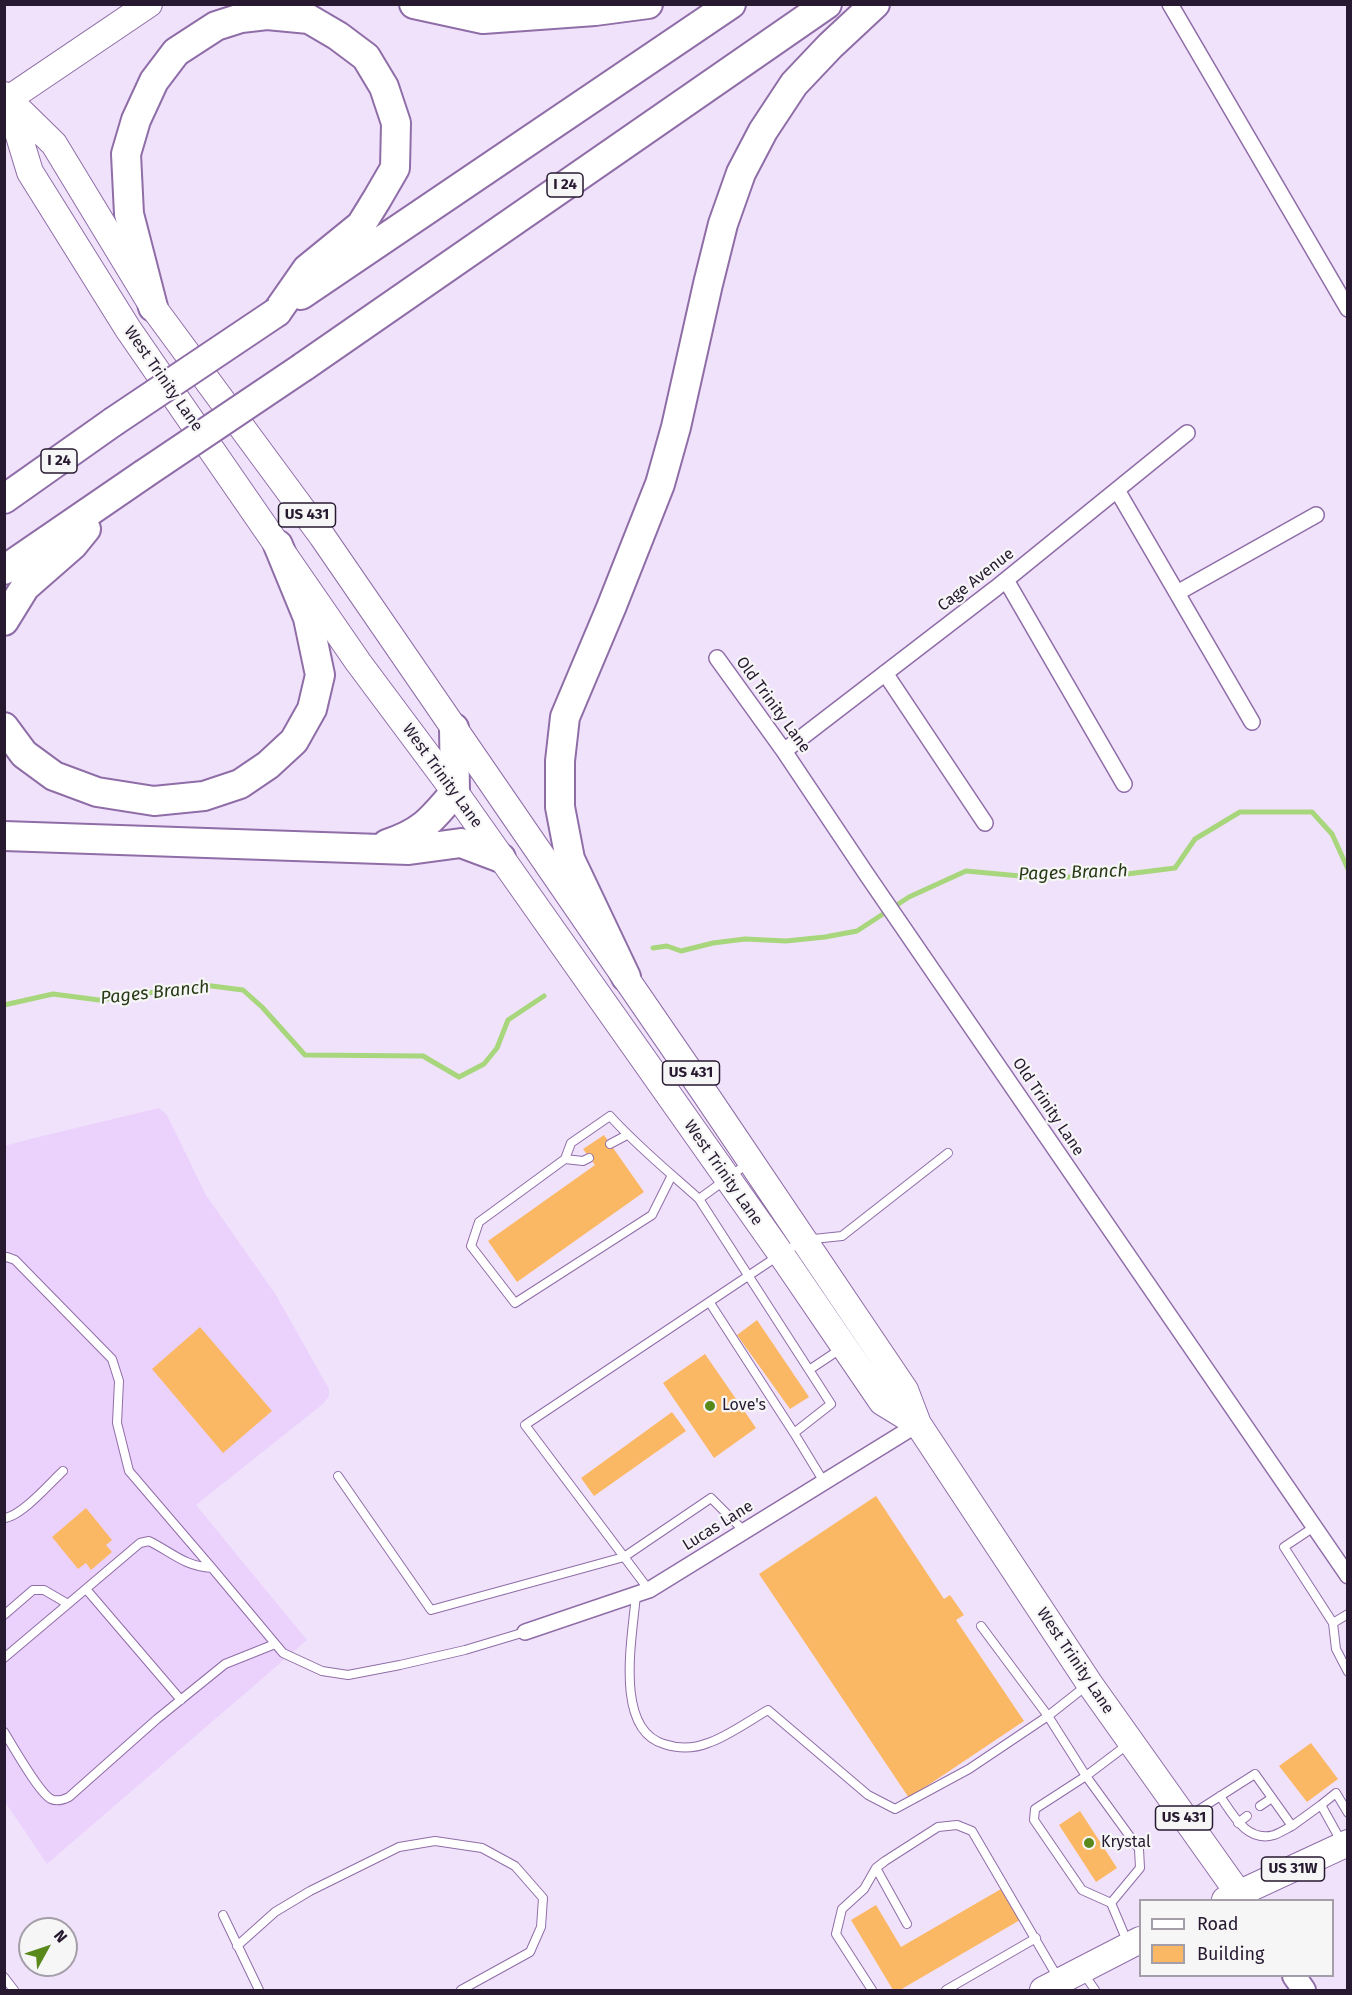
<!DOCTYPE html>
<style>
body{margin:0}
#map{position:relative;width:1352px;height:1995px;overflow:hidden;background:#f1e2fc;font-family:"Fira Sans",sans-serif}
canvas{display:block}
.frame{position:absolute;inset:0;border:6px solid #261930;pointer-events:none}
.legend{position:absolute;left:1139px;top:1899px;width:195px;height:78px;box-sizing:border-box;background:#f6f6f6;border:2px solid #a39ea7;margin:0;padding:8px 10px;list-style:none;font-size:18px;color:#261930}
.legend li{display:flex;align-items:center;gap:12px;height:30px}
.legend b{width:30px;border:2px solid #a39ea7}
.north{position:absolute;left:18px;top:1917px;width:60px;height:60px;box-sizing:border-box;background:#f6f6f6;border:2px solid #a39ea7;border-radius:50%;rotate:50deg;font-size:16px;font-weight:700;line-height:24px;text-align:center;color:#261930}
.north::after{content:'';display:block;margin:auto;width:21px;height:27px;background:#59881b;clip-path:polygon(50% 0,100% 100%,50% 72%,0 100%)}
</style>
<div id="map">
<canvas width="1352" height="1995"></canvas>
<div class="frame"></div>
<ul class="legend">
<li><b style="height:8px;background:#fff"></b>Road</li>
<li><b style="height:16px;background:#fbb864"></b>Building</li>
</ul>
<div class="north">N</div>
</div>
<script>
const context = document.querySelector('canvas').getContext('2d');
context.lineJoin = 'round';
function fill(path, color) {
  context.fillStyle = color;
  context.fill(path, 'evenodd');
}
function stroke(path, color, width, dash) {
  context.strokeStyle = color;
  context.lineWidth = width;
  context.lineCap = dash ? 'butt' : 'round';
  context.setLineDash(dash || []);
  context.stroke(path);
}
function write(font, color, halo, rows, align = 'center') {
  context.font = font + ' "Fira Sans",sans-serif';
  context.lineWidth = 4.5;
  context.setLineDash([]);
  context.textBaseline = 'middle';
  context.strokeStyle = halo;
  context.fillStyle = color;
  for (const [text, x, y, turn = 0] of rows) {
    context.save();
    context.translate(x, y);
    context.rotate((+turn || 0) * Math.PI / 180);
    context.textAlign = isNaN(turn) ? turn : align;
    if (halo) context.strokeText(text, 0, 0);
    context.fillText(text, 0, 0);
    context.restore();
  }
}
const built = new Path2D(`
 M159 1108 167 1115 206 1195 276 1295 329 1389V1396L323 1404 196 1505 307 1640 47 1864 5 1802 4 1146 30 1139Z`);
const stream = new Path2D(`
 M653 948 667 946 681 951 713 943 745 939 786 941 825 937 857 931 909 897 966 871 1042 878 1119 875 1175 868 1195 839 1240 812H1312L1332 834 1348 869
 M4 1005 53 994 99 1000 204 985 243 990 262 1007 305 1055 423 1056 459 1077 484 1064 497 1048 508 1020 544 996`);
const building = new Path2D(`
 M604 1135 644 1192 517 1282 488 1241 595 1165 583 1149Z
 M757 1320 809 1397 790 1409 737 1335Z
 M200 1327 272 1411 223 1453 152 1369Z
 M705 1354 756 1428 714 1458 663 1383Z
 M672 1412 686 1431 594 1496 581 1478Z
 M876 1496 944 1599 950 1595 964 1615 956 1620 1024 1721 909 1798 759 1574Z
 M86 1508 112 1540 106 1545 112 1552 91 1570 86 1563 78 1569 52 1537Z
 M1311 1743 1338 1779 1307 1802 1279 1766Z
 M1080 1811 1117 1868 1096 1882 1059 1825Z
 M1001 1889 1020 1920 900 1990H893L851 1920 876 1905 901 1947Z`);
const service = new Path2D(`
 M610 1144 627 1135
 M565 1159 583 1161 589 1158
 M747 1164 699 1199 831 1404 794 1433 824 1482
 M672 1175 652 1215 515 1303 471 1246 479 1222 565 1159 571 1143 610 1116C637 1146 669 1172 699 1199
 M4 1258 7 1257 15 1260 112 1359 119 1381 117 1423 129 1471 212 1568
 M710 1303 794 1433
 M809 1370 842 1348
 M338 1476 431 1610 624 1557 711 1498 744 1531
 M4 1518C21 1517 50 1483 63 1471
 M1314 1527 1284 1547 1333 1623 1348 1614
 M86 1589 181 1700
 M649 1590 525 1425 781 1254 804 1240 842 1236 948 1153
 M636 1594C633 1635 613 1729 664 1744 679 1749 693 1749 708 1743 725 1738 752 1719 768 1710L868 1795 895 1809 969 1769 1048 1716 981 1626
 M4 1615 33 1590H44L68 1604 140 1543 149 1541C173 1553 184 1566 212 1568L283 1653 322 1671 348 1675 400 1665 465 1650 525 1632
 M1333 1623 1336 1649 1348 1672
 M4 1658 68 1604
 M1086 1686 1048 1716 1086 1776 1139 1849 1140 1868 1111 1903
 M4 1732C13 1746 39 1793 51 1799 57 1802 63 1800 69 1797L157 1719 225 1664 275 1644
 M1127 1745 1086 1776 1035 1809 1034 1820 1082 1890 1111 1903 1127 1941
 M1220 1796C1233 1815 1247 1843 1274 1835 1280 1833 1286 1829 1292 1826
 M1321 1805 1336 1793 1348 1813
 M1260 1806 1272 1798
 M1189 1816 1255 1774 1292 1826 1321 1805 1341 1841
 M1238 1823 1247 1816
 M876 1868 907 1924
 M223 1915 259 1990
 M237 1946 275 1912 310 1891 399 1847 435 1841 482 1848 515 1866 543 1898 541 1927 530 1952 461 1990
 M1084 1974 1095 1990
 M4 1977 14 1990
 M872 1990 836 1934 842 1909 864 1889 876 1868 885 1861 938 1827 957 1825 972 1831 1058 1978
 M946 1990 1036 1938`);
const minor = new Path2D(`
 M1170 4 1348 309
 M1117 490 1252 722
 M1006 580 1124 784
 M1177 593 1316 515
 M717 658 784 751 867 875 1348 1576
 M885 673 985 823
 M784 751 996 588 1187 433
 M525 1632 649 1590 918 1424`);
const secondary = new Path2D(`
 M1294 1976 1304 1990`);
const primary = new Path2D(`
 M4 95 54 144 153 307 322 536 704 1092 905 1390 918 1424 1089 1683 1239 1894
 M4 102 149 4
 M9 103 30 172 128 329 358 662 455 792 781 1254 882 1402 918 1424
 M1225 1900 1348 1843
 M1043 1990 1140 1940`);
const motorway = new Path2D(`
 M414 4 483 19 595 11 648 4
 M301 295 731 4
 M153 307 129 214 126 154 136 120 154 81 176 52 216 26 241 18 267 15 309 19 338 36 366 57 384 87 396 123 395 168 377 199 361 225 307 269 277 312
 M303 367 827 4
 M4 499 113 422
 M4 570 144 474
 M4 621 25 587 73 545 86 529
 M4 727 24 754 54 776 97 792 154 801 204 796 240 784 268 765 294 741 312 709 320 675 308 618 278 545
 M4 836 409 850 461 843 501 858
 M387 844C423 832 431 820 455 792L454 728
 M626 977 570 859 560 807V761L565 717 611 608 660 484 676 427 708 284 723 224 741 173 763 131 794 84 830 46 875 4`);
const motorwayBridge = new Path2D(`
 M113 422 277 312
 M144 474 303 367`);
const markers = [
 [710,1406,6,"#59881b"],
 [1089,1843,6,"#59881b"]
];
const shields = [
 [565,185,36],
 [59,461,36],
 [307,515,57],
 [691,1073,57],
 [1184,1818,57],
 [1293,1869,63]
];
const shieldNames = [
 ["I 24",565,185],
 ["I 24",59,461],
 ["US 431",307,515],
 ["US 431",691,1073],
 ["US 431",1184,1818],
 ["US 31W",1293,1869]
];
const streetNames = [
 ["West Trinity Lane",163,379,55],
 ["Cage Avenue",976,580,-38],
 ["Old Trinity Lane",773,705,54],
 ["West Trinity Lane",442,776,54],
 ["Old Trinity Lane",1048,1107,56],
 ["West Trinity Lane",723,1173,55],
 ["Lucas Lane",718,1526,-32],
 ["West Trinity Lane",1075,1661,56]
];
const poiNames = [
 ["Love's",722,1406],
 ["Krystal",1101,1843]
];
const waterNames = [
 ["Pages Branch",1073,873,-2],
 ["Pages Branch",155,993,-6]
];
fill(built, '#ebd2fc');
stroke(stream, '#a8d67d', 5);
fill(building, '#fbb864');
stroke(service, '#8f6da7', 10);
stroke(minor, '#8f6da7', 18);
stroke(secondary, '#8f6da7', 26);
stroke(primary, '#8f6da7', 28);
stroke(motorway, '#8f6da7', 32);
stroke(service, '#fff', 8);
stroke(minor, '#fff', 15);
stroke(secondary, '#fff', 22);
stroke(primary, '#fff', 26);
stroke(motorway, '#fff', 28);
stroke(motorwayBridge, '#8f6da7', 32, []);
stroke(motorwayBridge, '#fff', 28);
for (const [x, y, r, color] of markers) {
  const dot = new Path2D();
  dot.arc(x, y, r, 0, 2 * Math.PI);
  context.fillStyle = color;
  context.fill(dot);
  stroke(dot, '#f6f6f6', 2);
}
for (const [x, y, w] of shields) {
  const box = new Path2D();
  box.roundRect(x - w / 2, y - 12, w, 24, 4.5);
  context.fillStyle = '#f6f6f6';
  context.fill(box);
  stroke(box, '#261930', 1.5);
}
write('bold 15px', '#261930', null, shieldNames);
write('16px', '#261930', '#f6f6f6', streetNames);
write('16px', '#261930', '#f6f6f6', poiNames, 'left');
write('italic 18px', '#273915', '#f6f6f6', waterNames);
</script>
